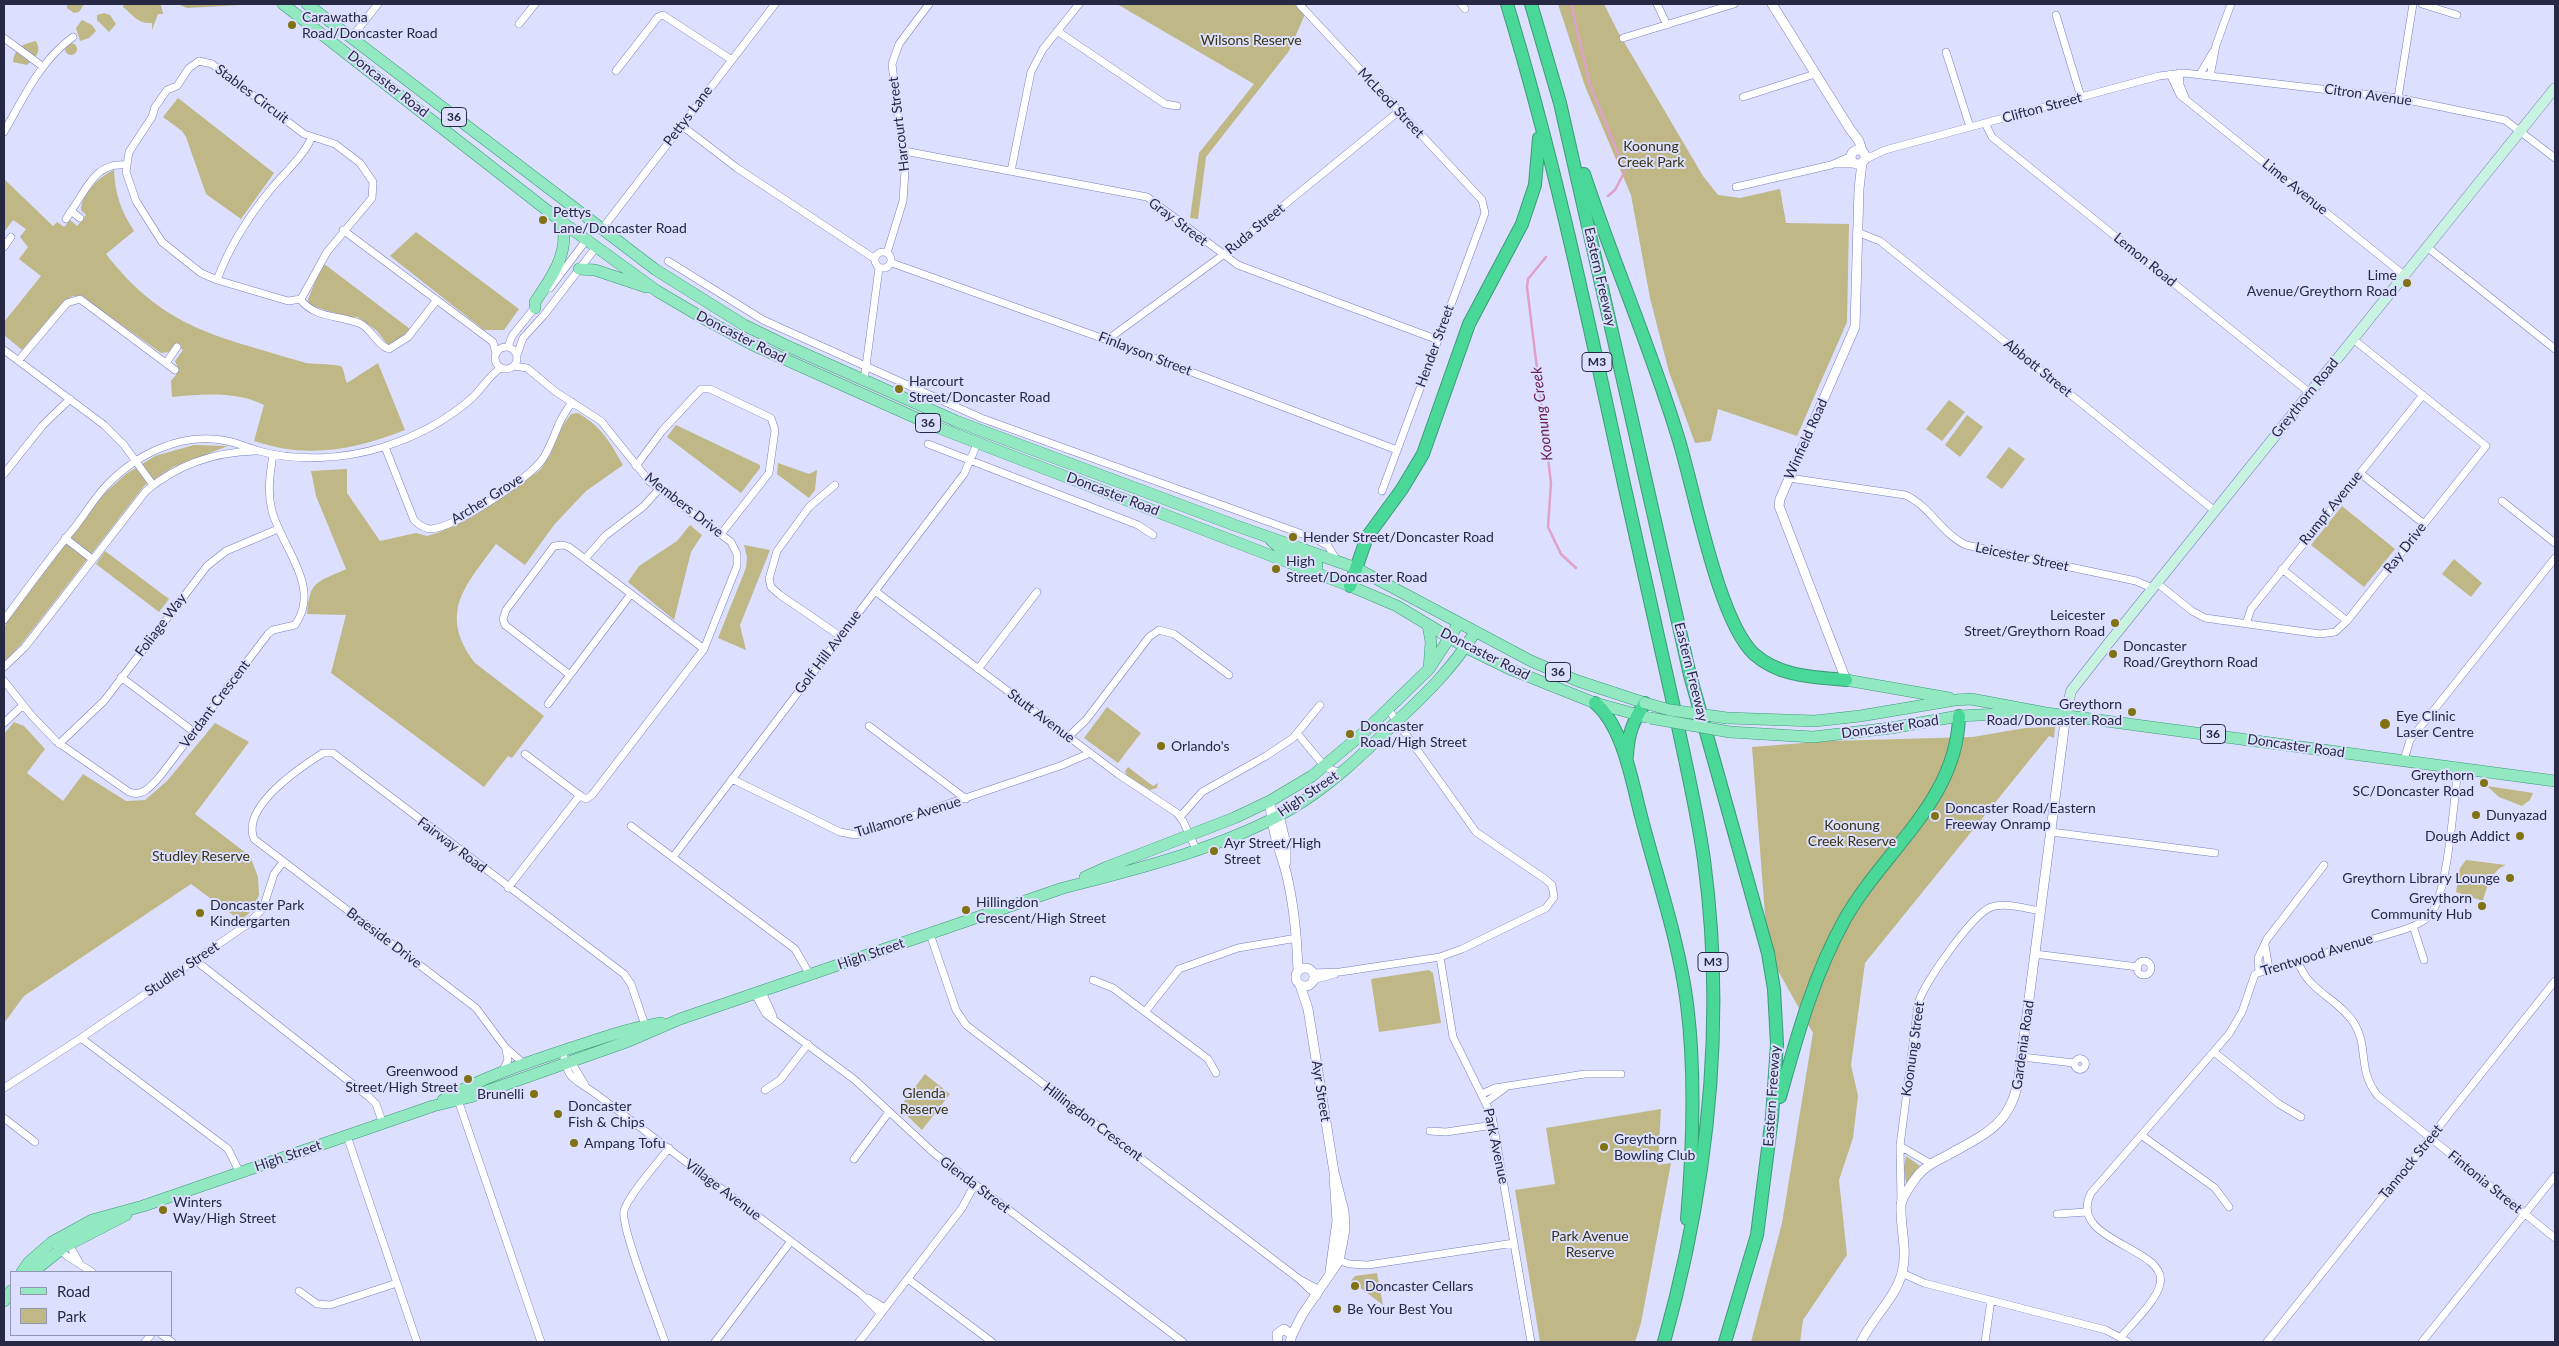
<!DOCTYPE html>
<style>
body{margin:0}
#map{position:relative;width:2559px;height:1346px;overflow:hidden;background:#dcdffd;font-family:Lato,sans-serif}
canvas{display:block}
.frame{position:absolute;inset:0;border:5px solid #262844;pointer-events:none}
.legend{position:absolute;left:10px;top:1271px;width:162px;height:65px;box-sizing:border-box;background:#dcdffd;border:1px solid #9396b3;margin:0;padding:6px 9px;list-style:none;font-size:15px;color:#262844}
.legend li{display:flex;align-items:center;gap:10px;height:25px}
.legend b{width:25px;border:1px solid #9396b3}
</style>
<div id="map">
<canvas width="2559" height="1346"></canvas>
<div class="frame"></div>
<ul class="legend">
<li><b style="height:6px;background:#92e8c1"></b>Road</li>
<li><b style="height:14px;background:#bfb785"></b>Park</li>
</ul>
</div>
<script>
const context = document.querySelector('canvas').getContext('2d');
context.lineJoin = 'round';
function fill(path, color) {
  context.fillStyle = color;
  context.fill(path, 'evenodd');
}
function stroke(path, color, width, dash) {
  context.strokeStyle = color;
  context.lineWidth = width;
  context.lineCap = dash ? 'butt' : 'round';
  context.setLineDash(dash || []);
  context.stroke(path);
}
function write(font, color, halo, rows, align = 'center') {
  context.font = font + ' Lato,sans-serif';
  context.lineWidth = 4;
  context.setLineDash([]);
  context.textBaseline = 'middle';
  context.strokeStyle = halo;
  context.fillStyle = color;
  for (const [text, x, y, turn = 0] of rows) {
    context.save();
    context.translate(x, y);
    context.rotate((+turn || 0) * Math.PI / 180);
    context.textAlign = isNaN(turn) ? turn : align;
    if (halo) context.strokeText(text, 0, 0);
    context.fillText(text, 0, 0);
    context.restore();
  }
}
const green = new Path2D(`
 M67 4H84L79 12 74 13 67 8Z
 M124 4H156L161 5 163 14H158L152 30V23C138 24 133 15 123 7Z
 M177 4H258L187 8Z
 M1117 4H1307L1306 12 1289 51 1206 157 1198 219 1190 218 1199 153 1254 84Z
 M1558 4H1604L1617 30 1703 176 1718 195 1740 198 1780 189 1786 223 1849 224 1847 322 1797 436 1718 409 1711 441 1695 443 1669 372 1650 298 1631 195 1585 86Z
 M104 13 110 15 116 24 109 32 97 20V15Z
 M82 20 92 25 96 31 89 38 80 41 76 28Z
 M36 41C42 52 36 57 27 65L13 62C15 47 23 44 36 41Z
 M65 49a6 6 0 1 1 12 0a6 6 0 1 1-12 0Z
 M178 98 274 173 241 219 206 194 186 137 182 131 163 117Z
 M114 170C115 194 121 211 134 231L106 254C165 330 218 336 306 363 312 364 340 364 342 367 344 371 345 379 347 383L378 363 405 430C354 450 308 459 254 441L264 405C237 391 202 394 172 397L171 381 179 371 175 361 183 350 175 344 169 352 161 353 81 296H73L65 300 22 350 4 335V322L41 276 19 259 28 247 20 237 26 229 13 220 4 232V179L53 226 57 222 64 227 70 220 77 226 86 215 81 210C81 193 100 176 114 170Z
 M416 232 519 309 504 330H484L390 256Z
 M323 263 410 329 394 344 388 345 376 330 357 317 351 318 309 305 308 299Z
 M1949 400 1965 412 1942 441 1926 429Z
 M578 413C603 428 609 441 623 465L586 491 554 525 525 565 496 544C466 585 437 613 475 663L544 716 512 758 508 756 484 787 331 673 346 615 307 614C310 580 316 583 346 569L316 496 311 471 347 469V493L380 541 416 533 427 536 440 532 472 517 507 494 540 470 550 455 563 425 571 414Z
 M1967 415 1983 427 1960 457 1945 445Z
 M676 425 760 465V468L741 493 667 437Z
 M194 445 228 446 173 467 144 486 23 642 4 662V628L8 620 104 494 126 474 155 456Z
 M2009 447 2025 459 2002 489 1986 477Z
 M778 463 809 474 817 470 815 490 809 498 777 474Z
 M2342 506 2395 549 2364 587 2311 545Z
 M690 525 702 535 691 552 674 620 628 582 639 566 677 541Z
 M744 545 770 550 740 625 746 650 718 638 746 568 747 557Z
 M105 551 169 599 159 612 96 564Z
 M2454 559 2482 583 2471 597 2442 574Z
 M1107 707 1141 733 1118 763 1084 738Z
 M14 722 24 726 45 749 27 773 63 801 83 774 126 801 145 800 167 781 215 723 249 742 195 814 250 856 258 877 259 895 252 910 241 921 191 884 24 996 4 1023V734Z
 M2055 727 2054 738 2049 736 1865 963 1851 1065 1858 1096 1853 1138 1839 1180 1847 1255 1803 1320 1800 1342H1751L1782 1223 1813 1033 1768 953 1752 747 1828 741 1973 737 2025 728Z
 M1128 767 1153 786 1158 783 1157 788 1150 790 1127 776 1125 771Z
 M2487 786 2533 793 2530 800 2522 806 2499 797Z
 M2466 860 2506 865C2492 869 2486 889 2483 901L2456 892 2460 868Z
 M1429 970 1433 973 1441 1023 1379 1032 1371 979Z
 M925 1074 950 1094 922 1130 899 1108Z
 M1661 1109 1658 1165 1671 1163 1641 1323 1635 1342H1540L1515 1190 1555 1184 1546 1128Z
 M1906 1156 1920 1166 1906 1183 1904 1168Z
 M1377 1273 1383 1305 1351 1281 1355 1276Z`);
const stream = new Path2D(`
 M1571 4 1590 85 1625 171 1615 190 1608 196
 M1546 257 1528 279 1527 287 1551 483 1548 527 1561 554 1576 568`);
const minor = new Path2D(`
 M1461 4 1465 9
 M1657 4 1667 25
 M2422 4 2457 15
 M1300 5 1482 200 1485 213 1382 491
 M2056 15 2081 97
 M519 24 535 4
 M1057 31 1165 104 1177 106
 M4 38 42 66
 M351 38 378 4
 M1623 38 1734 4
 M1946 52 1970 127
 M199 61 212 64 304 134 335 144 360 163 373 182 372 198 327 252 301 299 288 301 217 280 201 273 162 242 136 201 126 172 129 152 152 117 155 107 167 90 177 86 189 68Z
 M616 71 658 17 663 15 732 60
 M2179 73 2180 85 2185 97
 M2170 74 2180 95 2404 275
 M2200 74 2213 52
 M2210 76 2216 45 2231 4
 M1743 97 1815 74
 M2398 98 2413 4
 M1985 123 1992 137 2310 393
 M681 125 737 168 875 259
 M4 132C24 97 40 61 73 37
 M904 151 1147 197 1238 265 1438 340
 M1864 160 1885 150 2159 76 2184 73 2398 98 2505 120 2555 158
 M1836 164H1853
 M1011 171 1031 72 1043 49 1079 4
 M1736 187 1831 165 1852 156
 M80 218 71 211C87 189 95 162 126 165
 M66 219 71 211
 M602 229 775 4
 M343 230 493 342 496 353
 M1857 232 1880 241 2215 511
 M4 247 11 237
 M2427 247 2555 349
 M875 260a8 8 0 1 1 16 0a8 8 0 1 1-16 0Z
 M887 253 903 201 905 171 892 64 899 44 929 4
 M668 261 763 320 981 418 1316 539 1328 546 1338 562
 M892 263 1107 340 1397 450
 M217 280C229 247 249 216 271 189 285 172 303 157 312 137
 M550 288 587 239
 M300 299C315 319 341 315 361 324 372 330 378 346 389 349L408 337 436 301
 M1107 340 1223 255 1398 112
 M495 358a11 11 0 1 1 22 0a11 11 0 1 1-22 0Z
 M508 347 512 336 536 306
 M4 350 104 425 124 445 153 485
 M517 355 523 338 544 315 597 246
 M19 360 67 303 80 299 175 370
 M166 363 177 347
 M514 366 527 368 556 392 601 421 649 481 731 542 737 554V566L704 649 592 795 586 799 582 797 525 754
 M864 381 879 268
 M928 444 1138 525 1153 535
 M385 447 414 520C419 525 424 529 431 529 456 527 526 480 542 460 549 450 552 440 557 429 560 419 567 410 572 402
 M636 466 662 431 701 389H710L771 418 775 430 769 473 721 534
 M2360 473 2424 524
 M4 474 43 425 70 399
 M1789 478 1905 495C1929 505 1942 534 1966 545L2136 581 2152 588
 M835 485 809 507 777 551 769 579 771 587 780 595 840 636
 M2502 501 2555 543
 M65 538 92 559
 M585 559 605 536 644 506 659 489
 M2282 569 2347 621
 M2157 583 2192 611 2205 618 2320 634 2335 632 2347 621 2486 446 2353 339
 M875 591 1118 774 1177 813 1183 821 1196 849
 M4 620C27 589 50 557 75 527 85 514 94 499 105 487 135 455 181 431 227 441 238 443 248 448 259 451 298 462 345 459 383 447 415 437 447 420 472 398 482 389 490 374 501 368
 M2246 624 2251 609 2423 395
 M4 667 25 647 146 491C177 465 215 452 255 451
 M978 669 1037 592
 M570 675 505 625 503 619 506 610 554 546 563 545 569 547 704 649
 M121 677 194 732
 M4 681 32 716 56 741 129 792C143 798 153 784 161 775L268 634 273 630 295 625C322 587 282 548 272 511 267 492 270 474 273 454
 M548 704 631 594
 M4 723 23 705
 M869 726 966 799
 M1297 733 1325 767 1340 773
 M1068 737 1086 720 1149 637 1159 630 1174 634 1229 675
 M59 744 104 701 207 566 226 551 278 529
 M2404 760 2410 740 2555 558
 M732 779 840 832 856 835 1060 766 1090 753
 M1180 817 1202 792 1266 756 1293 738 1320 705
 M631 826 795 949 810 975
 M2051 832 2215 853
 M673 857 964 474 977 444
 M508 888 580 795
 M2413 926 2424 960
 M930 934 956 1010 966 1025 1299 1279 1317 1296
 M2265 945 2269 969
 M2035 954 2138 967
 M1440 957 1453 1037 1492 1116 1531 1342
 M195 960 369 1097 376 1104 383 1124
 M2298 961C2307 991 2338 998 2354 1023 2369 1047 2357 1068 2377 1095L2555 1238
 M2137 968a7 7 0 1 1 14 0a7 7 0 1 1-14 0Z
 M2259 972 2258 958 2267 939 2324 865
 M1313 973 1340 972 1440 957 1462 949 1546 908 1554 897 1552 885 1545 879 1476 832 1388 709
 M1093 980 1113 988 1208 1059 1216 1073
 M1313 980 1335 974
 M762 992 773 1016
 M755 994 766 1014 855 1080 935 1154 1183 1342
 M1145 1012 1179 969 1238 948 1297 938
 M81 1038 228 1149 240 1173
 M563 1051C567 1081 574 1078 596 1094L861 1294 881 1314
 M2214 1052 2279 1104 2301 1117
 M2022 1057 2074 1063
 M2074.5 1064a5.5 5.5 0 1 1 11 0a5.5 5.5 0 1 1-11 0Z
 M570 1060 585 1085
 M524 1064 505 1047 476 1008 254 839C241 807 299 768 323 753H333L624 974 631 984 646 1028
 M502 1072 508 1060 506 1050
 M4 1088 81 1038 248 924 263 908 274 874 283 862
 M765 1090 780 1080 808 1044
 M1482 1094 1495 1088 1585 1074H1621
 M457 1097 541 1342
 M1486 1102 1505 1088
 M4 1118 35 1142
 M1430 1131 1446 1132 1494 1125
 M2141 1135 2215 1188 2229 1207
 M347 1136 417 1342
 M1900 1146 1931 1164
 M854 1159 889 1112
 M1901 1202 1900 1146 1918 1004C1923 984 1972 915 1991 907 2005 902 2027 909 2041 911
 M2057 1214 2087 1212
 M67 1241 79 1262
 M58 1248 67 1256 92 1272
 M1335 1259 1349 1264 1368 1265 1514 1243
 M1902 1273 1924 1283 2106 1330 2128 1342
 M908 1279 992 1342
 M1299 1279 1320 1290
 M299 1291 317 1304 330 1305 397 1283
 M868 1298 885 1308
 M162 1335 172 1342
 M2121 1337C2132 1324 2157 1300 2160 1284 2169 1247 2066 1242 2091 1193L2229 1034 2242 1012 2255 974 2403 930C2414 926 2425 922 2432 912 2448 890 2454 799 2458 768
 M145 1342 151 1335
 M665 1342C658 1321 620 1226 624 1211 627 1197 659 1161 669 1148
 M715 1342 791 1241
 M859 1342 962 1208 975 1184
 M1985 1342 1991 1300
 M2267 1342 2555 981
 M2422 1342 2555 1176`);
const tertiary = new Path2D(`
 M1772 4 1850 129 1859 141 1862 151
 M1851 157a7 7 0 1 1 14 0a7 7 0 1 1-14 0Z
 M1846 680 1779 506 1780 499 1855 327 1859 189 1862 162
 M1270 801C1271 827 1279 848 1286 872 1294 904 1297 938 1298 971
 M1278 811 1286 844V862
 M1296 977a9 9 0 1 1 18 0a9 9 0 1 1-18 0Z
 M1330 1271 1337 1221 1334 1177
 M1292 1335 1302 1315 1339 1261 1345 1230 1344 1211 1334 1172 1308 1009 1300 985
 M1278 1342 1277 1334 1284 1329 1292 1335 1290 1342
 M1861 1342C1872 1318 1895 1299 1902 1273 1908 1249 1900 1228 1901 1205 1902 1196 1913 1182 1918 1175 1926 1166 1936 1161 1946 1156 1985 1134 2012 1125 2019 1076L2066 714`);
const secondary = new Path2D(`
 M2066 714 2071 691 2107 645 2555 88`);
const primary = new Path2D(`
 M283 4 562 222 657 291 708 321 753 345 934 426 1350 586 1397 606 1465 647 1512 670 1595 703 1646 717
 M307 4 656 270 744 325 785 345 956 421 1234 525 1356 568 1531 661 1578 681 1645 703
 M579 269 595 270 646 287
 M535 308V302C552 277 570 252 562 222
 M1271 540 1285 553 1317 565 1316 573
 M1428 625 1431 642 1429 669
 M1846 680 1949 698
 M1727 718 1815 721 1860 716 1955 700 1971 699 2046 713 2555 781
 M1730 732 1813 737 1891 728 1959 716 2019 713
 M1085 877 1107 867 1234 818 1270 801 1312 776 1361 735 1429 669 1459 623
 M443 1100C482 1077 526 1063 568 1049 599 1039 629 1028 661 1023
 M22 1272 29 1262 52 1242 92 1220 143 1206 433 1106 470 1097 629 1041 680 1019 1063 888C1135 870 1225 847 1289 810 1328 788 1363 754 1395 723 1425 695 1453 668 1475 632
 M33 1272 64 1247 126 1215
 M4 1301 11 1291`);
const motorway = new Path2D(`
 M1507 4C1555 161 1589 324 1624 484 1641 560 1658 636 1675 712 1685 761 1697 810 1704 860 1726 1023 1708 1185 1664 1342
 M1531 4 1560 103 1690 675 1768 953 1774 989 1777 1044 1772 1117 1757 1235 1725 1342
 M1584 174C1613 262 1650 346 1677 434 1694 486 1717 619 1754 654 1780 677 1813 677 1846 680
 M1350 586 1367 537 1402 489 1423 454 1469 324 1522 224 1535 185 1539 138
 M1595 703C1623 726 1632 782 1641 816 1657 878 1679 941 1687 1004 1696 1075 1693 1149 1687 1219
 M1627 756C1628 734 1633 721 1645 703
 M1780 1097C1797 1036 1814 974 1845 919 1884 850 1957 801 1959 716`);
const primaryBridge = new Path2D(`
 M1645 703 1670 710 1727 718
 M1650 718 1730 732`);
const markers = [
 [292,25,5,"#817214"],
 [543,220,5,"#817214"],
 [2407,283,5,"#817214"],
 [899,389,5,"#817214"],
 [1293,537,5,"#817214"],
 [1276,569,5,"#817214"],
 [2115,623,5,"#817214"],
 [2113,654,5,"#817214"],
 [2132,712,5,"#817214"],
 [2385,724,6,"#817214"],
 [1350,734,5,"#817214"],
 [1161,746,5,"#817214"],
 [2484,783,5,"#817214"],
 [2476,815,5,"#817214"],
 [1935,816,5,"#817214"],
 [2520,836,5,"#817214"],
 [1214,851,5,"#817214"],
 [2510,878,5,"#817214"],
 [2482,906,5,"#817214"],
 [966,910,5,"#817214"],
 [200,913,5,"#817214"],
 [468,1079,5,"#817214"],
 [534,1094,5,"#817214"],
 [558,1114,5,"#817214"],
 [574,1143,5,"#817214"],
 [1604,1147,5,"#817214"],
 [163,1210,5,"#817214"],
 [1355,1286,5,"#817214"],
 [1337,1309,5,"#817214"]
];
const shields = [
 [454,117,25],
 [1597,362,30],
 [928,423,25],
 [1558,672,25],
 [2213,734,25],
 [1713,962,30]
];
const shieldNames = [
 ["36",454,117],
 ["M3",1597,362],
 ["36",928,423],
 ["36",1558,672],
 ["36",2213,734],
 ["M3",1713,962]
];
const poiNames = [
 ["Carawatha",302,17],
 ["Road/Doncaster Road",302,33],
 ["Pettys",553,212],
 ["Lane/Doncaster Road",553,228],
 ["Lime",2397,275,"right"],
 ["Avenue/Greythorn Road",2397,291,"right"],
 ["Harcourt",909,381],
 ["Street/Doncaster Road",909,397],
 ["Hender Street/Doncaster Road",1303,537],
 ["High",1286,561],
 ["Street/Doncaster Road",1286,577],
 ["Leicester",2105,615,"right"],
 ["Street/Greythorn Road",2105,631,"right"],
 ["Doncaster",2123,646],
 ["Road/Greythorn Road",2123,662],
 ["Greythorn",2122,704,"right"],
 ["Road/Doncaster Road",2122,720,"right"],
 ["Eye Clinic",2396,716],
 ["Laser Centre",2396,732],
 ["Doncaster",1360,726],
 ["Road/High Street",1360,742],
 ["Orlando's",1171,746],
 ["Greythorn",2474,775,"right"],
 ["SC/Doncaster Road",2474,791,"right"],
 ["Doncaster Road/Eastern",1945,808],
 ["Freeway Onramp",1945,824],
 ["Dunyazad",2486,815],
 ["Dough Addict",2510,836,"right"],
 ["Ayr Street/High",1224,843],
 ["Street",1224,859],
 ["Greythorn Library Lounge",2500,878,"right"],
 ["Greythorn",2472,898,"right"],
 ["Community Hub",2472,914,"right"],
 ["Hillingdon",976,902],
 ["Crescent/High Street",976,918],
 ["Doncaster Park",210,905],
 ["Kindergarten",210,921],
 ["Greenwood",458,1071,"right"],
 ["Street/High Street",458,1087,"right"],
 ["Brunelli",524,1094,"right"],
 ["Doncaster",568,1106],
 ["Fish & Chips",568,1122],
 ["Greythorn",1614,1139],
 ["Bowling Club",1614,1155],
 ["Ampang Tofu",584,1143],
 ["Winters",173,1202],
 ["Way/High Street",173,1218],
 ["Doncaster Cellars",1365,1286],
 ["Be Your Best You",1347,1309]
];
const parkNames = [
 ["Wilsons Reserve",1251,40],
 ["Koonung",1651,146],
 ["Creek Park",1651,162],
 ["Koonung",1852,825],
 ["Creek Reserve",1852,841],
 ["Studley Reserve",201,856],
 ["Glenda",924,1093],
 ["Reserve",924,1109],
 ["Park Avenue",1590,1236],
 ["Reserve",1590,1252]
];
const streetNames = [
 ["Doncaster Road",388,84,38],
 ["Stables Circuit",252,94,37],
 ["Citron Avenue",2368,95,8],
 ["McLeod Street",1391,103,47],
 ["Clifton Street",2042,108,-15],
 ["Pettys Lane",688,116,-53],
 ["Harcourt Street",899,124,-97],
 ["Lime Avenue",2295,187,39],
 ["Gray Street",1178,222,37],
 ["Ruda Street",1255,229,-39],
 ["Lemon Road",2145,260,39],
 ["Eastern Freeway",1600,277,77],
 ["Doncaster Road",741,337,27],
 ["Hender Street",1435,346,-70],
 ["Finlayson Street",1145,354,21],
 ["Abbott Street",2038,368,39],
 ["Greythorn Road",2305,398,-51],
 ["Winfield Road",1806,439,-66],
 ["Doncaster Road",1113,494,21],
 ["Archer Grove",487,499,-32],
 ["Members Drive",684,505,38],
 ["Rumpf Avenue",2331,508,-51],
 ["Ray Drive",2405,548,-52],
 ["Leicester Street",2022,557,12],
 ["Foliage Way",161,625,-53],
 ["Golf Hill Avenue",828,652,-53],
 ["Doncaster Road",1485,654,27],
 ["Eastern Freeway",1691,672,76],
 ["Verdant Crescent",215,704,-53],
 ["Stutt Avenue",1041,716,37],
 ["Doncaster Road",1890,727,-8],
 ["Doncaster Road",2296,746,8],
 ["High Street",1308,794,-34],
 ["Tullamore Avenue",908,817,-17],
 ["Fairway Road",452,845,37],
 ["Braeside Drive",384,938,37],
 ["High Street",871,954,-19],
 ["Trentwood Avenue",2317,955,-17],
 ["Studley Street",182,969,-34],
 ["Gardenia Road",2023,1045,-82],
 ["Koonung Street",1913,1049,-82],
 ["Ayr Street",1321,1091,81],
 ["Eastern Freeway",1772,1096,-86],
 ["Hillingdon Crescent",1093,1122,37],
 ["Park Avenue",1496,1146,78],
 ["High Street",288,1156,-19],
 ["Tannock Street",2411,1162,-51],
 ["Fintonia Street",2485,1182,39],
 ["Glenda Street",975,1185,37],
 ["Village Avenue",723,1190,37]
];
const waterNames = [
 ["Koonung Creek",1542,414,-97]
];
fill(green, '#bfb785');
stroke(stream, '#dfa1ca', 2.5);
stroke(minor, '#7a7fc3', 8);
stroke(tertiary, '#7a7fc3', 10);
stroke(secondary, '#7a7fc3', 11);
stroke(primary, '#3d9a7a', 12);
stroke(motorway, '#3d9a7a', 14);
stroke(minor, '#fff', 7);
stroke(tertiary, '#fff', 9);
stroke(secondary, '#c8f3e0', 10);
stroke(primary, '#92e8c1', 11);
stroke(motorway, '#49d897', 12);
stroke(primaryBridge, '#3d9a7a', 12, []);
stroke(primaryBridge, '#92e8c1', 11);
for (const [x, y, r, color] of markers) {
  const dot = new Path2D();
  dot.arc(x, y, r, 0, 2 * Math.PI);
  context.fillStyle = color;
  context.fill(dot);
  stroke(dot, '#dcdffd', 2);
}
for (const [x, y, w] of shields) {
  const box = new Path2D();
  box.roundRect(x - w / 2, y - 9.5, w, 19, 4);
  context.fillStyle = '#dcdffd';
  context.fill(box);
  stroke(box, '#262844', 1);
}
write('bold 12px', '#262844', null, shieldNames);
write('14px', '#262844', '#dcdffd', poiNames, 'left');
write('14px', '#383314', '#dcdffd', parkNames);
write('14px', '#262844', '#dcdffd', streetNames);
write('italic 15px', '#6a2257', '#dcdffd', waterNames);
</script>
